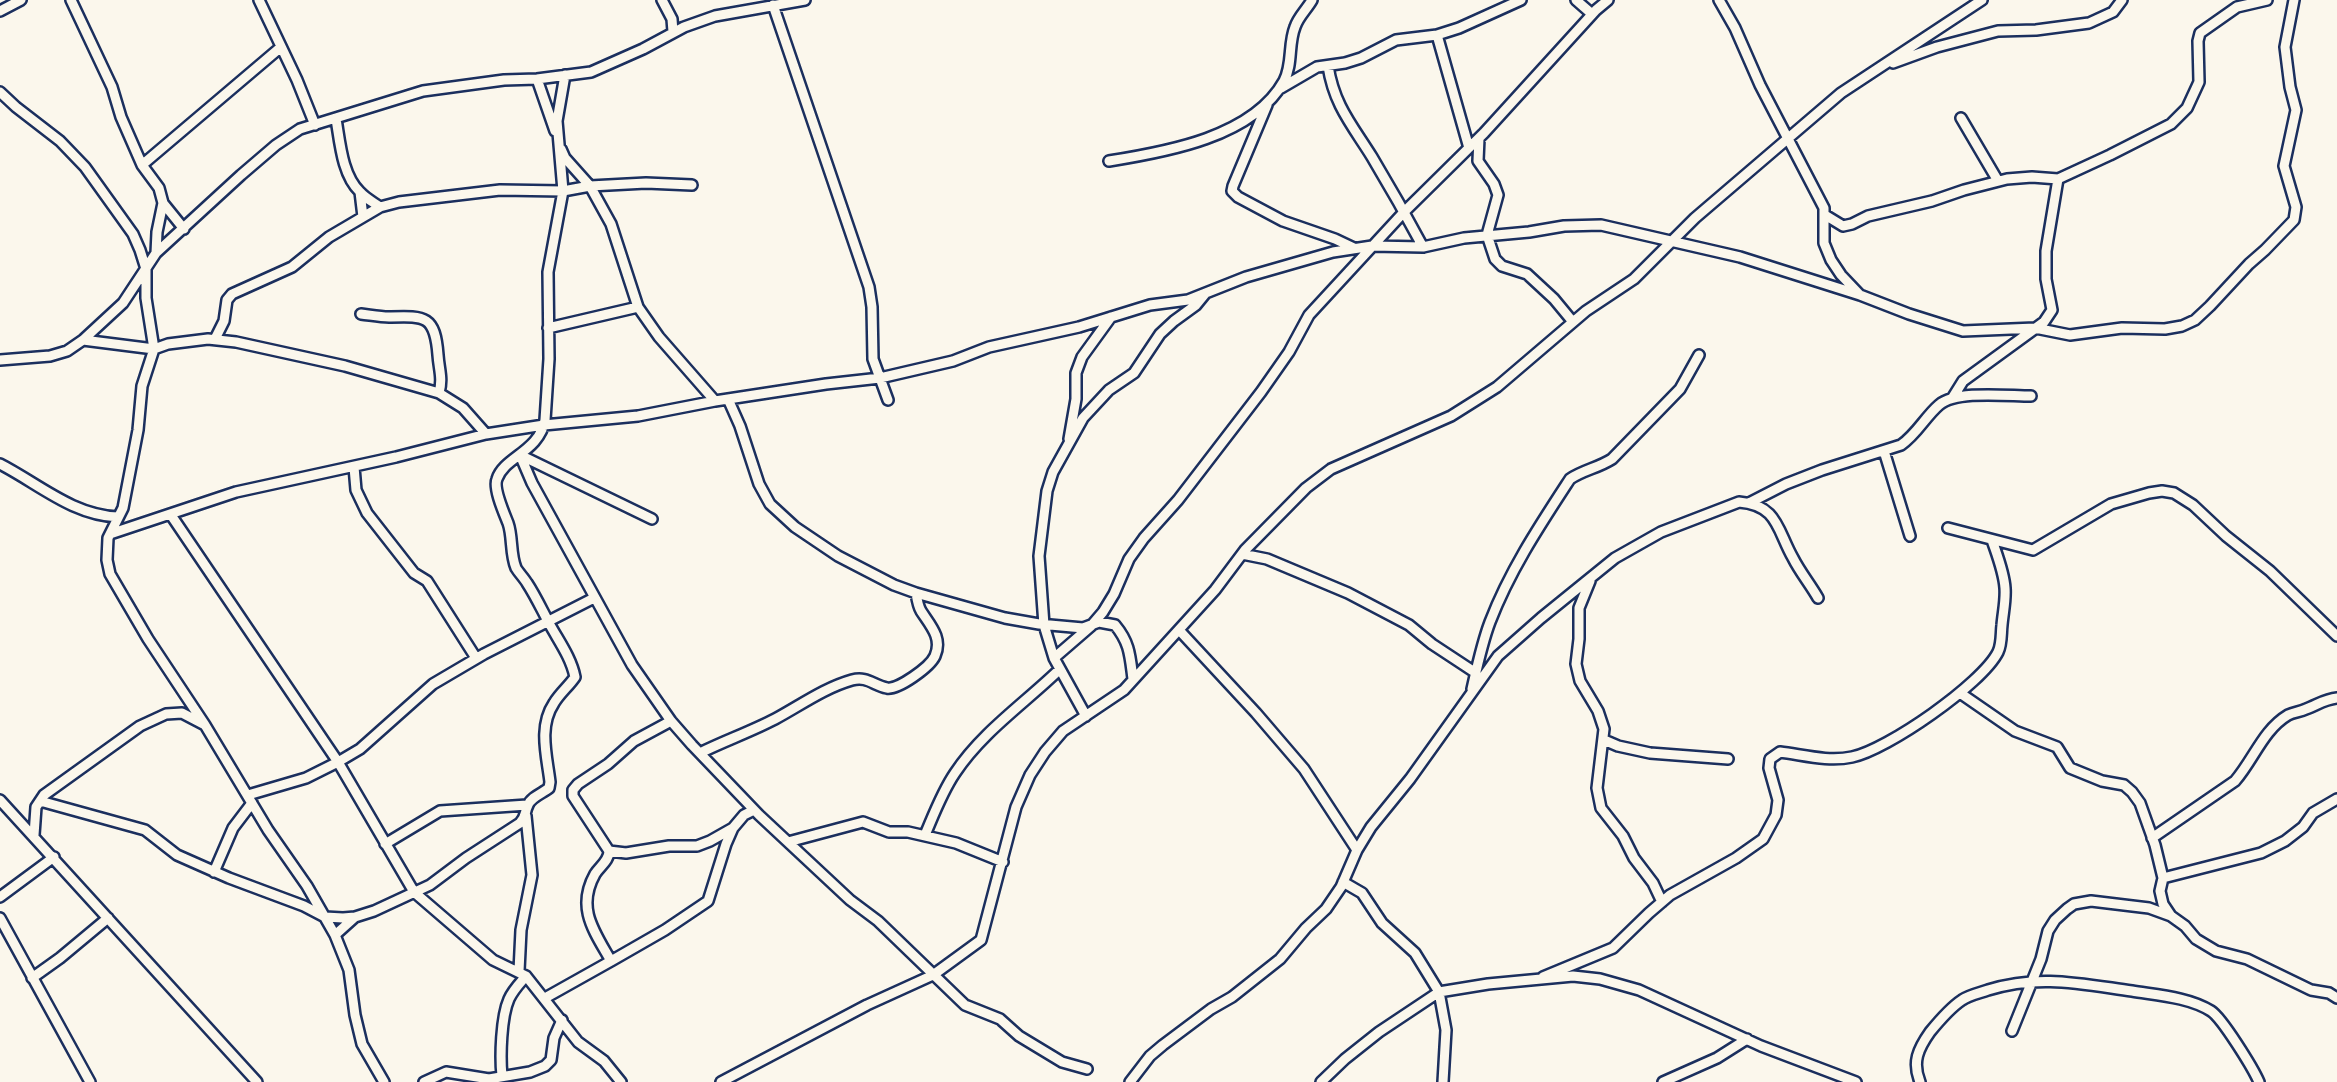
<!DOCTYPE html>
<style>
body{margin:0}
canvas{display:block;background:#fbf7ec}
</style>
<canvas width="2337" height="1082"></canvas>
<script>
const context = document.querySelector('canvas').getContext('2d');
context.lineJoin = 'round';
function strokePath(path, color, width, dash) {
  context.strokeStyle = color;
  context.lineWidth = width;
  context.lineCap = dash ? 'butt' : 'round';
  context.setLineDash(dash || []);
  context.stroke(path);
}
const minor = new Path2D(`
 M71 0 112 87 121 117 142 165 159 188 163 203 184 229
 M259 0 297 80 315 125
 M662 0 672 19 673 32
 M1576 0 1592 14
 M1719 0 1735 28 1760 85 1824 208V243L1831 260 1841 275 1860 295
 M773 5 869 287 872 307 873 359 888 400
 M0 11 21 0
 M1437 35 1469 148
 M1893 63 1937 47 1998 31 2036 30 2089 23 2113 12 2122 0
 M1328 66C1334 105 1352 125 1372 157 1390 187 1407 217 1423 247
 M537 79 555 131
 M1281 88 1317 67 1345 63 1361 58 1396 40 1437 35 1459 28 1521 0
 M0 92 16 107 60 141 85 167 133 234 140 250 146 269V298L154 349 142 386 138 430 123 508 108 538 107 560 110 574 148 639 205 725
 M1267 105 1233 186 1232 191 1238 197 1283 221 1335 239 1354 248
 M1961 118 1998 181
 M336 119C340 142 342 175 360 192 365 198 373 202 380 207L399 202 500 190 563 191 590 186 646 183 692 185
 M1479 138 1478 161 1494 184 1498 195 1487 235 1495 259 1502 266 1527 274 1554 299 1573 322
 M561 149 565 158 590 186 611 224 638 307 659 337 715 401
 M1109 161C1166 152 1253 137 1284 81 1293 64 1288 44 1295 27 1298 17 1307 9 1312 0
 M142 165 281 47
 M360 192 363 217
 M1825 215 1843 226 1852 224 1868 216 1932 201 1964 190 2007 179 2032 177 2058 179 2110 155 2171 124 2187 108 2199 82 2198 41 2200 33 2237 7 2267 0
 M156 253 157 232 163 203
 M361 314C370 315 380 317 389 317 425 316 435 315 438 355 439 370 443 378 439 393
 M548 328 638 307
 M215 339 224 321 227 300 232 294 292 267 329 237 380 207
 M83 340 154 349 168 344 208 339 236 342 345 366 439 393 463 408 486 434
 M0 360 50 356 67 351 83 340 123 303 156 253 241 175 276 145 300 129 423 91 504 80 537 79 591 72 643 49 684 27 715 16 805 0
 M1953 397 1963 381 2044 322 2052 310 2046 279V251L2058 179
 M728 399 740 426 759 484 770 504 795 527 838 556 894 585 916 593 1005 618 1039 624 1083 628 1099 622 1115 625C1130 643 1130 656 1133 679
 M1069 439 1076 399V373L1082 357 1111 317
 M1884 451 1910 536
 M520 455 532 483 632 665 671 721 692 745 759 815 850 900 878 921 965 1005 1000 1019 1019 1036 1062 1062 1087 1069
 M520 455 652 519
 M0 464C39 484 72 515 118 517
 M354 467 356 490 367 513 414 573 427 581 476 658
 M1749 503 1786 484 1822 470 1901 445C1917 434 1925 417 1939 405 1957 390 2007 396 2031 396
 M171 515 338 762 414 892 493 960 526 976 578 1042 604 1061 621 1082
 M1948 528 2033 550 2111 504 2149 493 2162 491 2174 493 2193 505 2226 536 2270 571 2337 636
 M110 534 236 492 396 457 486 434 544 425 638 416 715 401 826 384 880 378 953 361 989 347 1079 327 1150 305 1188 300 1246 277 1333 252 1372 246 1423 247 1464 238 1529 232 1564 226 1601 225 1740 257 1860 295 1909 314 1963 331 2035 328 2070 335 2122 328 2165 329 2182 326 2195 320 2210 306 2249 264 2265 250 2294 220 2296 207 2284 166 2296 110 2290 87 2285 47 2294 0
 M1242 554 1267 559 1348 593 1409 625 1432 644 1476 673
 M1590 581 1579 608V639L1576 664 1580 681 1598 711 1604 729 1597 788 1601 808 1623 836 1634 858 1653 883 1662 902
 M1179 630 1256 713 1304 769 1357 850
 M1054 658 1091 626 1103 612 1114 594 1129 559 1144 538 1178 500 1261 392 1289 352 1309 315 1404 212 1484 133 1596 10 1608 0
 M1472 689C1477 667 1482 643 1490 622 1510 570 1540 525 1570 479 1583 470 1598 468 1612 459L1680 389 1699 355
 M1960 693 2015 731 2057 747 2070 768 2102 781 2124 785 2132 792 2140 803 2155 845 2163 878 2160 891 2163 904 2171 916
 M1086 716 1054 658 1044 625 1039 556 1047 491 1053 472 1083 418 1109 390 1134 373 1160 334 1174 321 1196 305 1205 294
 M1604 740 1618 746 1650 753 1728 759
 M700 753C724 741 750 732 775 719 801 705 824 688 852 680 867 676 873 685 887 688 898 690 930 667 935 656 943 638 930 625 921 611 918 606 917 599 916 593
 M248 795 306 778 338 762 360 749 433 684 484 654 594 598
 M0 800 257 1082
 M40 801 145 830 177 855 229 878 304 906 325 917 343 918 355 917 374 911 430 885 466 858 520 823C527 815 524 813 528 805 531 797 543 793 549 788L550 782C547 756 538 727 554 703 560 693 569 686 575 677 571 657 558 640 549 623 542 610 535 595 527 583 524 578 519 573 516 568 510 554 513 537 508 523 504 513 493 488 497 479 504 457 539 452 545 420L549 359 548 272 563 191 557 121 565 75
 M34 835 36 807 44 795 140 726 166 714 182 713 205 725 268 830 307 886 335 935 349 970 355 1015 362 1044 384 1082
 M925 835C934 814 942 792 955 773 982 732 1025 703 1060 669
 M2152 838 2235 781C2254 759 2263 730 2288 715 2294 712 2300 712 2306 709 2317 705 2325 699 2337 698
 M788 842 863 822 889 832H908L956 843 1003 862
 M385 844 440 811 527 805
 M609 851 626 853 669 846H697L710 841 733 828
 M214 872 233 828 252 803
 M2163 878 2261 853 2285 841 2303 827 2313 813 2337 799
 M1343 882 1362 893 1382 923 1415 953 1439 992 1446 1030 1443 1082
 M0 897 54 857
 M0 918 90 1082
 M335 935 355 917
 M611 961 665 930 708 901 726 844 733 828 744 815 754 810
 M519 971 521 930 532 875 526 816
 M1543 977 1613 948 1649 913 1670 895 1736 858 1763 839 1776 815 1778 800 1769 768 1770 759 1780 752C1804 755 1828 762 1852 757 1887 750 1982 684 1998 652 2002 644 2001 633 2002 625 2003 613 2006 600 2005 588 2004 572 1997 555 1992 540
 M32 978 60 958 108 918
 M545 998 611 961C594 931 576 908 595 874 600 866 609 861 609 851L573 796V790L578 784 608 764 634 741 671 721
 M2012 1031 2041 959 2048 931 2055 920 2067 909 2074 904 2091 901 2149 908 2171 916 2185 926 2196 939 2216 951 2247 959 2311 990 2329 993 2337 998
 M502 1076C500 1057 501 1017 509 999 513 990 520 983 526 976
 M424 1082 446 1072 489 1079 530 1072 545 1066 551 1060 554 1038 562 1020
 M721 1082 867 1005 933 975 981 940 1016 807 1030 775 1045 752 1063 731 1124 690 1215 590 1245 550 1306 488 1331 469 1451 416 1497 387 1586 311 1634 279 1695 218 1841 93 1982 0
 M1130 1082 1150 1056 1163 1045 1211 1009 1232 997 1280 959 1306 928 1326 909 1341 887 1357 850 1371 827 1410 779 1498 656 1541 618 1615 558 1661 532 1739 502C1778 505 1777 530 1793 558 1800 572 1810 584 1818 598
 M1321 1082 1345 1059 1379 1032 1439 992 1488 984 1573 976 1600 979 1639 990 1761 1046 1856 1082
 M1663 1082 1717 1058 1747 1039
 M1920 1082C1912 1062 1918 1049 1930 1032 1939 1021 1950 1008 1962 1000 1969 995 1980 993 1988 990 2039 974 2081 984 2132 991 2156 995 2189 997 2211 1011 2222 1018 2253 1068 2259 1082`);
strokePath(minor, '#1b2f5e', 14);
strokePath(minor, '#fbf7ec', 9);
</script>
